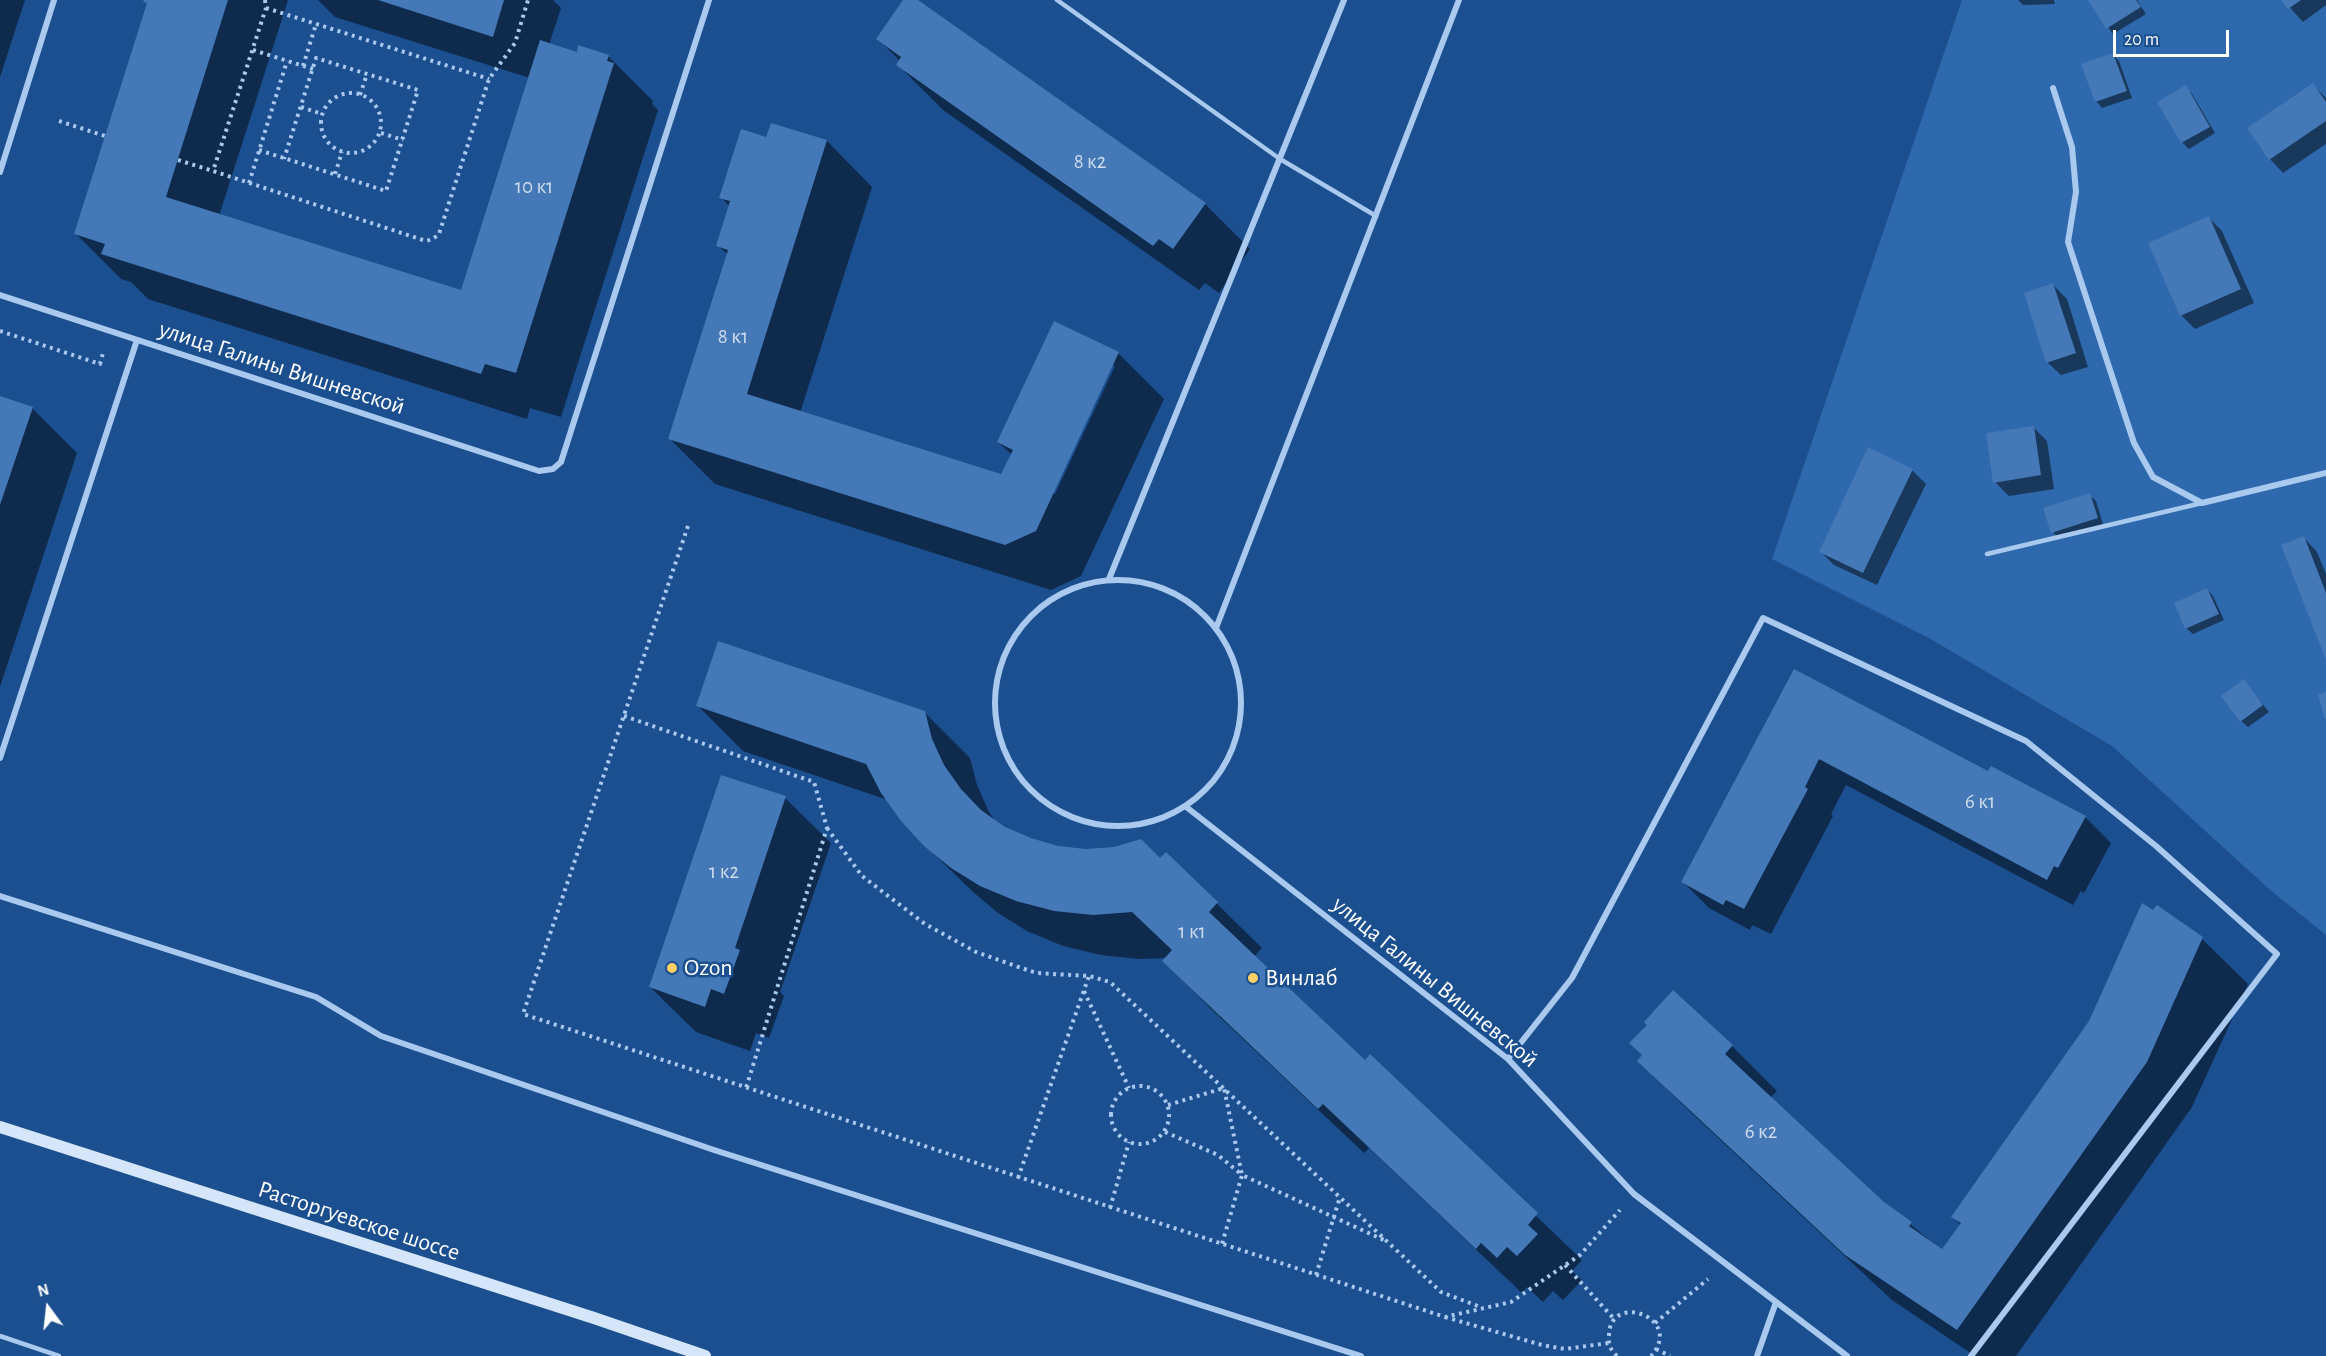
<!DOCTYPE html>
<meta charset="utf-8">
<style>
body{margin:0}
#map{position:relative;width:2326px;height:1356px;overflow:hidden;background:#1b4f8f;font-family:"Alegreya Sans",sans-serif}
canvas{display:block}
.north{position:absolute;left:18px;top:1278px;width:60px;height:60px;-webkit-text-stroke:4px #1b4f8f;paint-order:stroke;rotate:345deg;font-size:16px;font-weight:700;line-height:24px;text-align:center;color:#fff}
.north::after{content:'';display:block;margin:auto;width:21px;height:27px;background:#fff;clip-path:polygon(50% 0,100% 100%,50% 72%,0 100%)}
.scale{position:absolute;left:2113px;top:30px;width:116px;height:27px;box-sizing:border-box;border:3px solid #fff;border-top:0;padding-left:8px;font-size:18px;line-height:21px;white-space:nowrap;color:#fff;-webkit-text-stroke:4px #1b4f8f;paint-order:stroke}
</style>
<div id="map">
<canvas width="2326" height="1356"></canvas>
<div class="north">N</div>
<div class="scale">20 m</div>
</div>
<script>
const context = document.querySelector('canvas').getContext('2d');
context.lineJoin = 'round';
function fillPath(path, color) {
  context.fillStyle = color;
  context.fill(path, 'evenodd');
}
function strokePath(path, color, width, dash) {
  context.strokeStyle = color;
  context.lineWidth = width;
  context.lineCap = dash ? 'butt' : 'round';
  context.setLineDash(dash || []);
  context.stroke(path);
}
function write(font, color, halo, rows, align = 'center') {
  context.font = font + ' "Alegreya Sans",sans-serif';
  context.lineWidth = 5;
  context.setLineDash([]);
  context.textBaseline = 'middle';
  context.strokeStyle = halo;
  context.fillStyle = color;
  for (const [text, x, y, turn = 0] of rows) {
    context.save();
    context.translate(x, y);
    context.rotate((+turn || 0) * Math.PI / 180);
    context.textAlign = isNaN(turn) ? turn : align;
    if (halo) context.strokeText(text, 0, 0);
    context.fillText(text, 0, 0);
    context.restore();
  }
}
const green = new Path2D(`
 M1962 0H2326V935L2269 889 2112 746 1929 638 1772 559Z`);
const shadow = new Path2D(`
 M0 0H25L0 77Z
 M145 0H288L219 216 462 292 530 78 335 17 318 0H553L561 8 549 45 578 54 608 56 653 101 652 104 658 110 561 417 530 408 527 419 148 299 131 282 121 279 75 233 148 5Z
 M905 0H916L1205 204 1250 249 1219 293 1205 283 1199 290 943 110 898 65 900 61 878 39Z
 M2018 0H2054L2055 4 2023 5Z
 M2089 0H2137L2146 14 2113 34Z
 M2283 0H2326V5L2303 22Z
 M2113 54 2119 61 2132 98 2102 108 2096 101Z
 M2313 85 2326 98V144L2283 173 2270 159Z
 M2185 87 2192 94 2215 133 2189 149 2182 142Z
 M772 125 827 141 872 187 800 413 1002 476 1012 455 998 442 1054 323 1119 354 1164 399 1081 576 1051 590 715 484 670 439 728 255 718 245 730 207 721 197 767 139ZM1112 365 1115 366 1055 494 1052 492Z
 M2209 218 2222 231 2254 303 2195 329 2181 315Z
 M2053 285 2067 299 2088 367 2061 375 2047 362Z
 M0 398 32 408 77 453 0 687Z
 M2033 427 2047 441 2054 489 2009 496 1995 482Z
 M1912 470 1926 484 1877 585 1834 565 1820 551Z
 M2089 495 2096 501 2103 524 2059 539 2053 532Z
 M2304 538 2317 552 2326 574V656Z
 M2207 589 2213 596 2224 620 2193 634 2186 628Z
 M1795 671 1989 773 2085 817 2111 843 2084 893 2081 891 2073 905 1846 785 1831 814 1833 816 1771 934 1752 925 1750 930 1709 908 1683 882Z
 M2244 681 2269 712 2248 727 2241 721Z
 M698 706 924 712 970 758 977 785 989 812 995 821 1005 828 1030 840 1058 847 1160 860 1166 854 1262 948 1254 957 1365 1062 1370 1056 1582 1260 1572 1271 1582 1280 1563 1300 1553 1291 1543 1302 1527 1287 1522 1293 1369 1148 1364 1153 1209 1007 1164 961 1167 958 1139 959 1101 955 1063 946 1027 931 998 913 972 891 925 845 888 800 743 751Z
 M785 798 831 843 780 992 784 996 769 1038 756 1033 750 1051 696 1032 650 987Z
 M2157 907 2202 939 2248 984 2192 1107 2016 1356H1975L1892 1300 1684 1106 1639 1061 1732 1046 1777 1091 1770 1098 1884 1203 1943 1251 1961 1225 1953 1217 2091 1022Z`);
const building = new Path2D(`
 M144 0H228L166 197 461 290 540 40 577 52 578 45 609 55 607 61 614 63 516 373 485 364 481 374 101 254 105 244 74 234 147 3 143 2Z
 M378 0H504L493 37Z
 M903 0H918L1206 203 1173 249 1159 239 1153 246 896 65 901 57 876 39Z
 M2088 0H2136L2141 7 2106 29Z
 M2281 0H2301L2288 9Z
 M2113 53 2127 91 2095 102 2081 64Z
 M2313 83 2326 102V121L2269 160 2247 128Z
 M2186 85 2210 127 2181 143 2157 102Z
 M771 123 827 140 747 394 1001 474 1013 450 997 442 1054 321 1119 352 1036 531 1005 545 668 439 728 250 716 246 730 201 719 198 741 129 766 137Z
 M2209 216 2241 289 2180 316 2148 243Z
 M2053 283 2076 353 2046 363 2024 293Z
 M0 396 33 407 0 505Z
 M2034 426 2041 475 1993 483 1986 433Z
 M1868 447 1913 469 1863 573 1819 552Z
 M2090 493 2098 518 2051 533 2043 508Z
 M2304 536 2326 593V660L2281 545Z
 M2207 588 2219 614 2185 629 2174 603Z
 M718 641 925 711 932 739 944 765 961 789 981 810 1005 827 1031 838 1058 846 1086 849 1114 847 1141 839 1160 858 1166 852 1218 902 1209 912 1365 1060 1370 1054 1538 1213 1528 1225 1538 1234 1517 1256 1507 1247 1497 1258 1481 1243 1476 1249 1323 1104 1318 1109 1162 961 1172 950 1132 912 1093 915 1054 911 1016 901 980 886 951 868 924 846 901 821 881 793 866 764 696 706Z
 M1794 669 1988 771 1991 766 2086 816 2058 868 2054 866 2047 880 1819 759 1805 787 1808 789 1744 909 1726 900 1723 905 1681 882Z
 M2244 679 2263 705 2240 722 2221 696Z
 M2326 692V719H2325L2318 695Z
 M721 775 786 796 735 948 740 950 724 994 711 989 705 1007 649 987Z
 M2142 903 2153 910 2157 905 2203 937 2147 1062 1957 1330 1845 1255 1637 1061 1642 1055 1629 1043 1647 1025 1644 1022 1673 990 1733 1045 1725 1054 1884 1202 1912 1222 1909 1226 1942 1249 1961 1223 1951 1217 2089 1021Z`);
const path = new Path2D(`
 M265 0 266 8 213 171 426 241 433 239 439 234 489 79 515 43 528 0
 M266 8 489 79
 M253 50 313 69
 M303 66 316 24
 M321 123a30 30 0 1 1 60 0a30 30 0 1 1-60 0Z
 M360 95 367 74
 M301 107 322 114
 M59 121 105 136
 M381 133 403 140
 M259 150 386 191 418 90 316 58 284 159
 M178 160 213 171
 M335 174 342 152
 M249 183 287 61
 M0 331 100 364 103 353
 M688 526 523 1014 1445 1317 1511 1302 1580 1255 1620 1210
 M624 716 814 782 827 828 746 1088
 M827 828 862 876 925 924 976 952 1036 973 1089 976 1110 982 1441 1292 1483 1308
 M1084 991 1129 1088
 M1111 1115a29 29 0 1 1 58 0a29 29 0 1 1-58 0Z
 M1168 1105 1224 1088 1242 1175 1386 1241
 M1165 1132 1218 1155 1242 1175 1222 1244
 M1018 1178 1089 976
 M1110 1208 1129 1142
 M1565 1265 1615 1320
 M1316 1275 1340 1197
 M1445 1317 1542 1345 1565 1349 1609 1343
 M1655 1323 1708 1279
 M1656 1349 1670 1356
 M1617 1356C1610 1350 1608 1343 1609 1335 1610 1291 1685 1318 1651 1356`);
const lane = new Path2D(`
 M1057 0 1280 159 1376 216
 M1987 554 2202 503
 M0 1336 59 1356`);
const street = new Path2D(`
 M2053 88 2072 147 2076 192 2068 242 2134 443 2153 477 2202 503 2326 473
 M0 172 54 0
 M0 295 539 471 553 469 561 462 709 0
 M1109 579 1344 0
 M995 703a123 123 0 1 1 246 0a123 123 0 1 1-246 0Z
 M1216 628 1459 0
 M0 758 137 340
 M1185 806 1508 1059 1634 1194 1847 1356
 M0 896 316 997 381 1036 714 1150 1361 1356
 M1508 1059 1572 978 1763 618 2026 741 2156 846 2277 954 1971 1356
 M1757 1356 1776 1302`);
const secondary = new Path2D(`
 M0 1127 594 1318 705 1356`);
const markers = [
 [672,968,6,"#ffd166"],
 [1253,978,6,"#ffd166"]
];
const numberNames = [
 ["8 к2",1090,162],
 ["10 к1",534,187],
 ["8 к1",733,337],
 ["6 к1",1980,802],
 ["1 к2",724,872],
 ["1 к1",1192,932],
 ["6 к2",1761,1132]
];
const streetNames = [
 ["улица Галины Вишневской",282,368,18],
 ["улица Галины Вишневской",1435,982,39],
 ["Расторгуевское шоссе",359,1221,18]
];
const poiNames = [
 ["Ozon",684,968],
 ["Винлаб",1265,978]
];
fillPath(green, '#2e69ad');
fillPath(shadow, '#0007');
fillPath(building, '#4478b7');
strokePath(path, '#a9c9ee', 4, [3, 4.5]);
strokePath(lane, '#a9c9ee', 4.5);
strokePath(street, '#a9c9ee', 6);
strokePath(secondary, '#d6e6fa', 12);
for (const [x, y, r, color] of markers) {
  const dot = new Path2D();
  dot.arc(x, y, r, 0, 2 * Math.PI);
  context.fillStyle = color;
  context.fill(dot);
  strokePath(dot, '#1b4f8f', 2);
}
write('21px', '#d0dded', null, numberNames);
write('24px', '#fff', '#1b4f8f', streetNames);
write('24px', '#fff', '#1b4f8f', poiNames, 'left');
</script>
